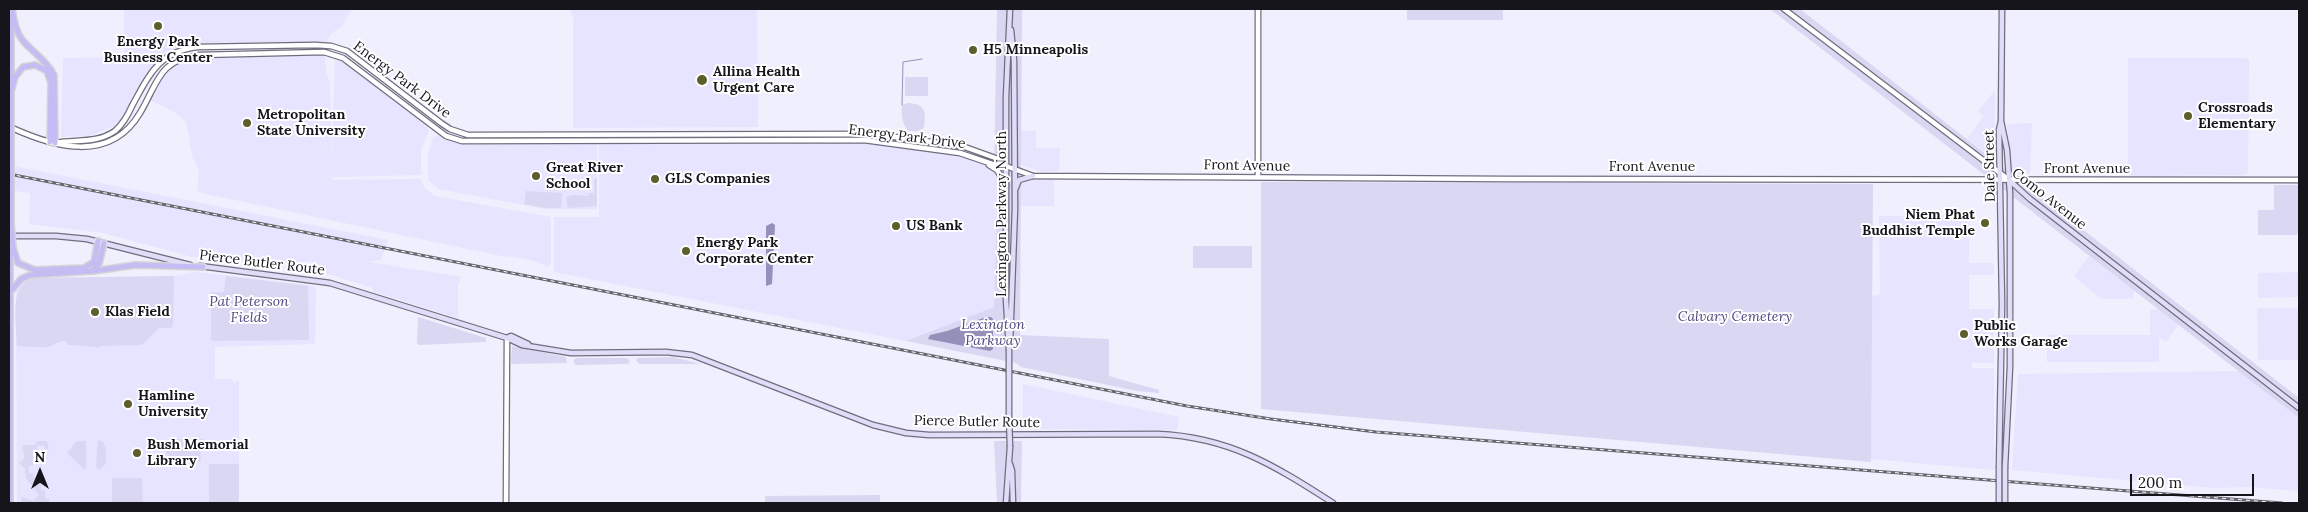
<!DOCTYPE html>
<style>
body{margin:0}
#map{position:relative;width:2308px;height:512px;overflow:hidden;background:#f0effe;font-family:Lora,serif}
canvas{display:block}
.frame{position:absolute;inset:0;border:10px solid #15151b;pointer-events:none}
.north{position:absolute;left:15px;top:447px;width:50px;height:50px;-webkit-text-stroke:4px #fff;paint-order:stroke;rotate:0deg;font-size:14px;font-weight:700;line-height:20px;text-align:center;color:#15151b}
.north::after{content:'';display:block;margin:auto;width:18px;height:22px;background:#15151b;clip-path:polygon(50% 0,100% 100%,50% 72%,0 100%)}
.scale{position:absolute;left:2130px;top:474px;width:124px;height:22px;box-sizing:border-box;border:2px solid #15151b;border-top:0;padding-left:6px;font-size:15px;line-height:18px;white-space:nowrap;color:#15151b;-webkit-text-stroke:4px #fff;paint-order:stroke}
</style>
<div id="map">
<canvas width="2308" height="512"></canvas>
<div class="frame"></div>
<div class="north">N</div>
<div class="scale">200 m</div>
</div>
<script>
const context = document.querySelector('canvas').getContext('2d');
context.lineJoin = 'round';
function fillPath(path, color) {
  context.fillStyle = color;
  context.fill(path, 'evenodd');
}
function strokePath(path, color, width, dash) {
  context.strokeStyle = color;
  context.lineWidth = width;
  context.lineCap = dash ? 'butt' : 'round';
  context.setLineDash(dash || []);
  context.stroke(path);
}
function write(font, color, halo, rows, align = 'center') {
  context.font = font + ' Lora,serif';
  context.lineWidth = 4;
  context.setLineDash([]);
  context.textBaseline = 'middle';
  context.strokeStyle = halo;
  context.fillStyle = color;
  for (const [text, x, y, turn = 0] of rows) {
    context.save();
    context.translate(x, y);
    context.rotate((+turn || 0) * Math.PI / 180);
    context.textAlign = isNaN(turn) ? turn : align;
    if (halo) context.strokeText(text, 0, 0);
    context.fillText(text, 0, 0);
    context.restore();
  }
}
const built = new Path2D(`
 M124 9H352L343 25 331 34 326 43 200 44 173 51 161 59 144 77 125 114 115 126 89 136 61 137 63 58 124 57Z
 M570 9H757L758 127 573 128V18Z
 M321 54 325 55 326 73 330 83 332 159 335 57 347 62 426 124 429 130 421 150V175L332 177 333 180 421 179 425 188 435 196 551 217V264L548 267 534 261 508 256 506 257 197 192 199 170 193 159 186 122 176 113 150 100 165 72 176 63 198 57Z
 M2130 58H2245L2249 60 2248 173 2245 175 2132 176 2128 173V60Z
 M1995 90V95L1994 159 1967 138 1984 116 1978 111Z
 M2032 123 2030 174H2015L2011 172 2007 124Z
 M1016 131H1036V148H1060L1059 171 1043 172 1018 164Z
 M439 135 466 145 597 144V209H545L439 189 428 180V155L433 138Z
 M866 143 963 155 976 159 998 174 994 307 906 341 554 272V217H599V144Z
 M9 165 388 240 381 260 370 262 461 277 458 286V318L372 291 373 288 312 269 314 262 226 261 192 257 103 233 29 224 30 193 9 190Z
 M1023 179H1054V206H1016L1018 185Z
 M1969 215V263H1994V275H1969V309H1994V363H1972V368H1994V470L1871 459 1872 296 1880 295 1879 216Z
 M2089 256 2134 290 2133 299H2101L2074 276Z
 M196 272 301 284 314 286 316 288 315 344 215 347V379H232L234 383 239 381V503H17L16 291 19 284 32 278 174 276Z
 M2299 272V297L2258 298V273Z
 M2257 308H2299V360H2258Z
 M2160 309 2179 324 2166 342 2159 337V362H2047V335H2150V310Z
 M2240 371 2299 418V491L2248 487 2214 488 2012 470 2018 374Z
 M1023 384 1179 417 1177 430 1023 429Z`);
const green = new Path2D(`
 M997 9H1022L1020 335 1109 339V376L1159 390V393L1137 391 1021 367 1016 363 906 341 994 307 998 174 994 169Z
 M1407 9H1503V20H1407Z
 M1770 9H1800L2299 398V418Z
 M905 77H928V96H905Z
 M908 103C926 104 926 112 924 128L917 131H908C902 122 901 116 902 105Z
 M594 179H597V206L570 208 567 206V197L572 195 589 196V193H594Z
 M1261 182 1873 184 1871 462 1261 409Z
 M2274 185H2299V232L2296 235H2258V210H2274Z
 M526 191 562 193 561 208H545L524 204Z
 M1193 246H1252V268H1193Z
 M174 276 173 325 171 328H159L142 345 100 346 99 348C87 346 78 345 67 345V341C59 341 57 343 51 346 42 349 27 346 17 346 17 324 7 280 37 278Z
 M226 276 308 286 309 340 213 341 211 339V292H224Z
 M418 317 486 338V342L419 345 417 343Z
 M512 346 566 357 567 363 512 364 511 362Z
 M673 357 701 364H639L636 360 638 358Z
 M576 358H627L630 361 628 364 576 365 573 361Z
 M173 439H203L200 450 201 461 184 463 177 460 176 463 166 454V450H173Z
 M98 440 103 442 106 448V463L100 470 96 467Z
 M37 441H47L49 449H45L44 445 37 446V450H33V466H29V473H33L34 478 45 477V480H41V490H45V498L49 499V503H24L21 500 22 497 33 501 39 495 26 478 25 468 19 463 25 457 22 448 23 445H35Z
 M77 441H86V468L84 469 67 453Z
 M994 441H1022L1021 503H997Z
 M209 464H239V503H209Z
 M112 478H142L143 503H112Z
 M880 495V503H765V496Z`);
const water = new Path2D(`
 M772 223 775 225 772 284 766 286V226Z
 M986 317H991L993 319V349L990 351 928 339 930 335 947 331Z`);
const stream = new Path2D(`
 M902 105 903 62 922 59`);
const tertiary = new Path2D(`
 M1784 9 2008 179
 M10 127C53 147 110 164 140 113 158 83 158 60 199 55L324 52 343 58 446 136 462 141 864 140 960 153 1001 167 1006 166
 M55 143C76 139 96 144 115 131 123 124 128 115 132 106 149 75 159 51 198 47L315 45 331 46 347 51 441 123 450 129 468 135 873 134 962 146 1001 160 1006 166 1033 176 1506 179 2299 180
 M989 165 997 170 1006 185
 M1258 177V9
 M506 503 507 338`);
const secondary = new Path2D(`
 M2001 121 2007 150 2010 193V367L2005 467
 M2009 180 2030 199 2299 408
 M1015 190 1019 180 1033 176
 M9 236H56L87 239 190 265
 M200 266 330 283 507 338 522 345 571 353 666 352 692 355 873 425 906 433 929 435 1158 434C1230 437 1275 466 1333 503
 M507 338 511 336 528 344
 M1010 344 1015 208 1014 60 1011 30
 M1009 349 1006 300V97L1010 9
 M1009 373V417
 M1010 464 1012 471 1013 503
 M1999 466 2002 304 1999 130 2001 121 2002 9
 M1006 503 1010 447`);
const primary = new Path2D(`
 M12 9C14 21 16 33 24 42 34 53 47 61 54 75L55 143
 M11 92 15 77 23 67 35 65 47 71 51 83 50 142
 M11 113V17
 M11 142V158
 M11 224V202
 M10 247V503
 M13 248 18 263 35 270 84 268 94 262 98 241
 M94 271 135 265 203 267
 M11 291 21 279 30 275 92 271 99 264 104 243`);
const rail = new Path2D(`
 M9 174 1187 406 1271 419 1376 432 2282 503`);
const secondaryBridge = new Path2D(`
 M1009 373V349
 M1009 417 1010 447
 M1999 503V466
 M2005 503V467`);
const primaryBridge = new Path2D(`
 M11 113V142
 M11 158V202
 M11 224 13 247`);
const markers = [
 [158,26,5,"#5d5e2b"],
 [973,50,5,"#5d5e2b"],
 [702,80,6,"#5d5e2b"],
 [2188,116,5,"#5d5e2b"],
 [247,123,5,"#5d5e2b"],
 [536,176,5,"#5d5e2b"],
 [655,179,5,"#5d5e2b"],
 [1985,223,5,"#5d5e2b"],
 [896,226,5,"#5d5e2b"],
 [686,251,5,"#5d5e2b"],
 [95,312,5,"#5d5e2b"],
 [1964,334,5,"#5d5e2b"],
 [128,404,5,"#5d5e2b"],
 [137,453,5,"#5d5e2b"]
];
const poiNames = [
 ["Energy Park",158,42,"center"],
 ["Business Center",158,58,"center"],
 ["H5 Minneapolis",983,50],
 ["Allina Health",713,72],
 ["Urgent Care",713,88],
 ["Crossroads",2198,108],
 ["Elementary",2198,124],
 ["Metropolitan",257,115],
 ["State University",257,131],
 ["Great River",546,168],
 ["School",546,184],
 ["GLS Companies",665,179],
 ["Niem Phat",1975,215,"right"],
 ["Buddhist Temple",1975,231,"right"],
 ["US Bank",906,226],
 ["Energy Park",696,243],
 ["Corporate Center",696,259],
 ["Klas Field",105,312],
 ["Public",1974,326],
 ["Works Garage",1974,342],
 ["Hamline",138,396],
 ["University",138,412],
 ["Bush Memorial",147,445],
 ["Library",147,461]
];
const streetNames = [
 ["Energy Park Drive",402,80,37],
 ["Energy Park Drive",907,137,7],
 ["Front Avenue",1247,166,1],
 ["Dale Street",1990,166,-91],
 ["Front Avenue",1652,167],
 ["Front Avenue",2087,169],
 ["Como Avenue",2049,199,38],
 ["Lexington Parkway North",1002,214,-90],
 ["Pierce Butler Route",262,263,7],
 ["Pierce Butler Route",977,422,1]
];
const parkNames = [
 ["Pat Peterson",249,302],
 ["Fields",249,318],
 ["Calvary Cemetery",1735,317],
 ["Lexington",993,325],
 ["Parkway",993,341]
];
fillPath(built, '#e6e4fe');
fillPath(green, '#dad7f2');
fillPath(water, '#9590ba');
strokePath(stream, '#9590ba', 1);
strokePath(tertiary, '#6f6e7e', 7);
strokePath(secondary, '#6f6e7e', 7);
strokePath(primary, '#d5d5d6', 8);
strokePath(tertiary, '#fff', 4.5);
strokePath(secondary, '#e1ddf9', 4.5);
strokePath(primary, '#c4bcf2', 5);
strokePath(rail, '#66666f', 3);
strokePath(rail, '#fff', 1, [4]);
strokePath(secondaryBridge, '#6f6e7e', 7, []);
strokePath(primaryBridge, '#d5d5d6', 8, []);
strokePath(secondaryBridge, '#e1ddf9', 4.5);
strokePath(primaryBridge, '#c4bcf2', 5);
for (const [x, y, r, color] of markers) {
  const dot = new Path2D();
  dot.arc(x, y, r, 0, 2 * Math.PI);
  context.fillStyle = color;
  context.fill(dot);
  strokePath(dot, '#fff', 2);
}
write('bold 14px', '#15151b', '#fff', poiNames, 'left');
write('14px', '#15151b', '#fff', streetNames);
write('italic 14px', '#514880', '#fff', parkNames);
</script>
